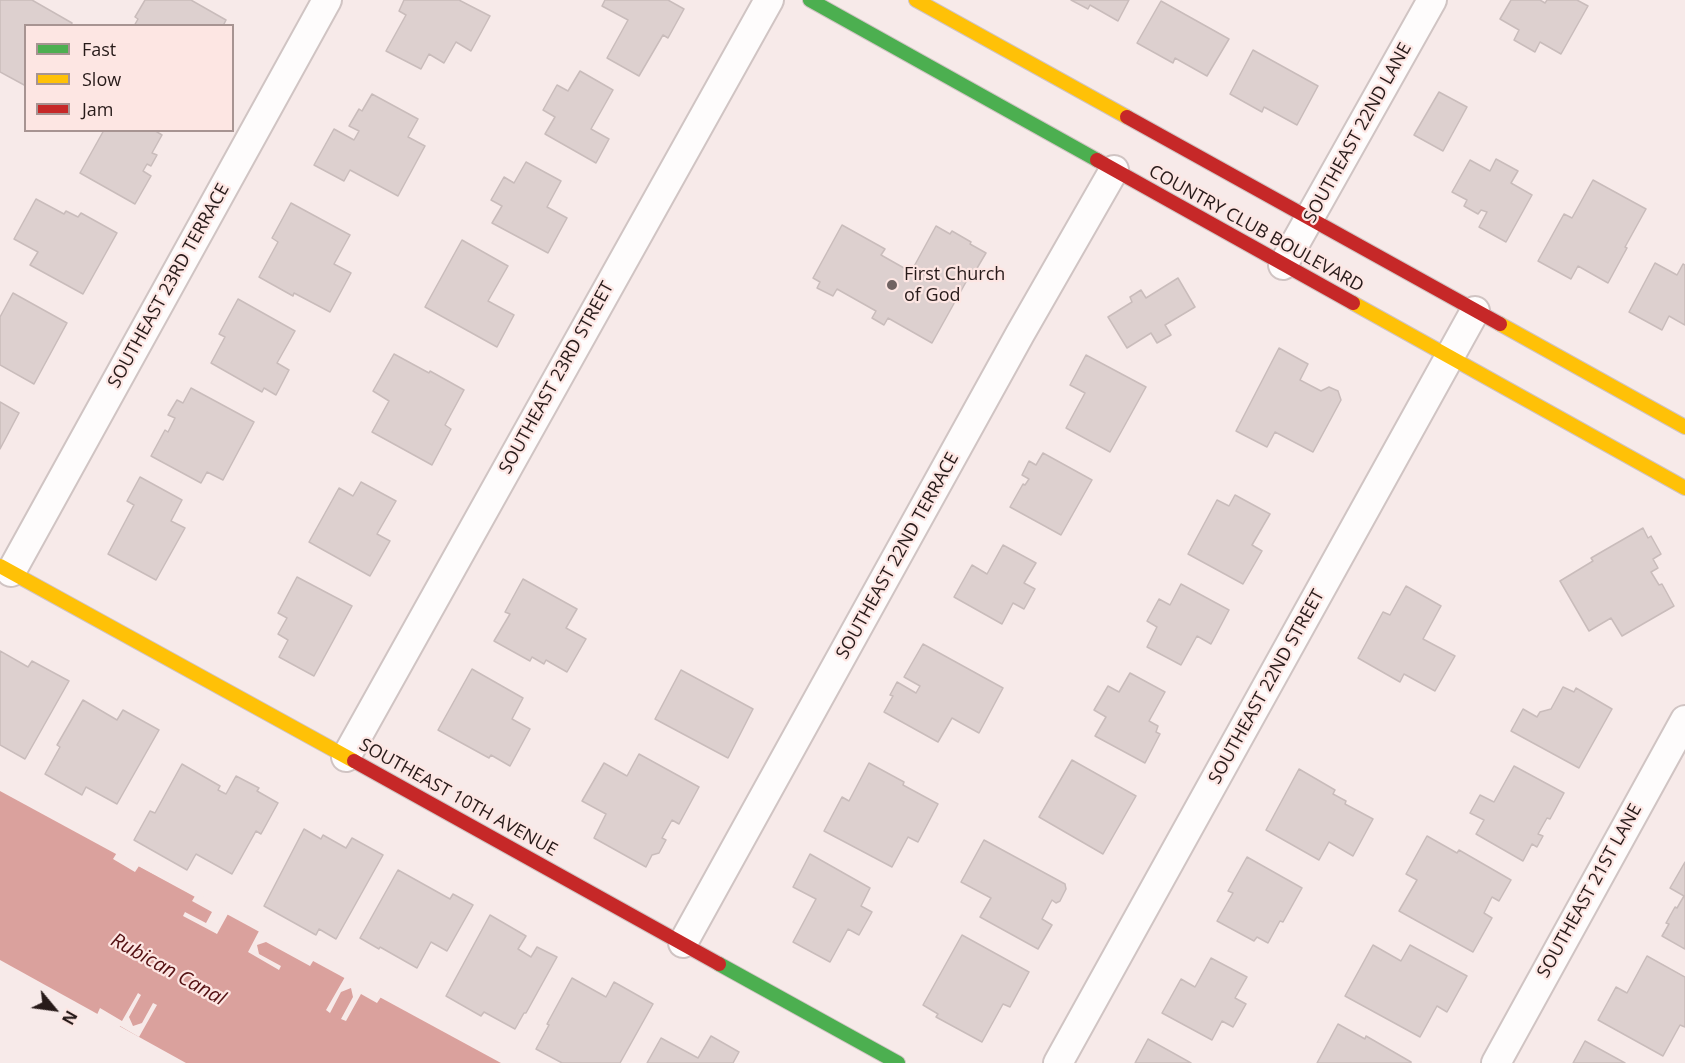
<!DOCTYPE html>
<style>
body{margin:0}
#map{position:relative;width:1685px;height:1063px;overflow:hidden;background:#f7eae9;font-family:"Open Sans",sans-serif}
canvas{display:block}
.legend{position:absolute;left:24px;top:24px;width:210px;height:108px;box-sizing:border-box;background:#fde6e3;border:2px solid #a79492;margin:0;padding:8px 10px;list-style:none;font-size:18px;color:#271a19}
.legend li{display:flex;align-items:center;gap:12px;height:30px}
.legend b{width:30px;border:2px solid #a79492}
.north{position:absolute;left:24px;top:979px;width:60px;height:60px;-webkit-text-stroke:4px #fde6e3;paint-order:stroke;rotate:119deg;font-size:16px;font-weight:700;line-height:24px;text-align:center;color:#271a19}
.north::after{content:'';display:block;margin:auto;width:21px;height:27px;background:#271a19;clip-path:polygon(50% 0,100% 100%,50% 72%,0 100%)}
</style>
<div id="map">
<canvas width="1685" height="1063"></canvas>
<ul class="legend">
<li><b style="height:8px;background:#4caf50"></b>Fast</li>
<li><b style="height:8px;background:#ffc107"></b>Slow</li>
<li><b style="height:8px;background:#c62828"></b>Jam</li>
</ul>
<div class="north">N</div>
</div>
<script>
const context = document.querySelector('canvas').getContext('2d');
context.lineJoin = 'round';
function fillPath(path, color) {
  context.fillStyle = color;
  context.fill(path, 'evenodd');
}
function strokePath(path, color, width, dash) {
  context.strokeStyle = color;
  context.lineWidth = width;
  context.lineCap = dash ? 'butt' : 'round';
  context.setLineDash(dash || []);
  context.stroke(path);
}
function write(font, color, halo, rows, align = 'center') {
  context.font = font + ' "Open Sans",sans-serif';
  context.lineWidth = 4.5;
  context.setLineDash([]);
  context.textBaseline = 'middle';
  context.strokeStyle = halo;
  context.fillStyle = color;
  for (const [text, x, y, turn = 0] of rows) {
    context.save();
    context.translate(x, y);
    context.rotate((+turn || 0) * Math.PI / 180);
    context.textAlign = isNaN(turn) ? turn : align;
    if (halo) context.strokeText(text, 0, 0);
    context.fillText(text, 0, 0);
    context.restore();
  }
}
const water = new Path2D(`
 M0 791 501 1063H186L0 960Z`);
const pier = new Path2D(`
 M118 851 235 914 234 917 228 914 217 934 183 916 185 912 206 923 212 912 192 901 195 896 139 866 135 872 113 859Z
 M242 918 315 958 310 966 266 942 257 945 259 954 281 966 279 970 248 952 259 931 240 920Z
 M345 977 363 987 365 985 383 994 377 1003 361 994 346 1021 341 1019 353 997 351 988 341 992 330 1013 326 1010Z
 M138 993 141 995 129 1017 133 1026 142 1023 153 1003 157 1005 139 1037 120 1026 118 1029 96 1017 100 1008 122 1021Z`);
const building = new Path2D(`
 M0 0H32L72 23 71 26H26V86L0 72Z
 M145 0H191L226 20 223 26H134L138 19 135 17Z
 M404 0H459L490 16 471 51 456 42 444 63 429 54 421 69 386 51 406 15 399 11Z
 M605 0H668L684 9 668 38 663 35 639 76 607 58 628 20 602 6Z
 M1071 0H1129L1118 21 1090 5 1088 9Z
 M1511 0H1540L1545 3 1547 0H1577L1588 6 1561 54 1540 42 1535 52 1514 40 1519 30 1500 19Z
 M1161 1 1229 39 1207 76 1175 58 1173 63 1137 43Z
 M1253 50 1318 86 1297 125 1264 107 1262 112 1230 94Z
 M580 71 613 90 591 129 609 139 596 163 545 134 555 117 543 110 557 85 568 91Z
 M1439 92 1467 107 1443 151 1414 135Z
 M372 94 418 119 408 137 425 146 398 196 350 170 344 181 314 165 334 129 354 140 359 131 349 126 359 109 362 111Z
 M104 130H154L162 135 152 153 157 155 151 166 147 164 143 171 151 176 135 204 80 173Z
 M1496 159 1518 171 1511 183 1532 195 1506 242 1479 227 1487 212 1481 210 1478 214 1464 206 1467 200 1452 192 1470 160 1490 171Z
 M526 162 561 181 547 207 567 218 548 253 492 223 502 206 491 200 504 177 514 183Z
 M1593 180 1646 209 1625 247 1627 248 1608 283 1578 266 1571 279 1538 261 1564 214 1572 218Z
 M36 199 64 214 66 211 78 217 81 213 117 233 83 294 30 265 38 252 14 239Z
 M291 203 350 235 334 264 351 273 330 312 294 293 293 296 259 277 278 242 272 238Z
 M842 225 885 249 881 255 911 272 936 226 950 234 952 231 971 242 970 244 986 253 973 275 971 273 932 343 888 318 884 325 872 318 876 311 837 289 833 296 817 288 820 282 813 278Z
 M462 240 508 266 488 301 514 315 497 347 425 307Z
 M1655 263 1677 275 1683 264 1685 265V325L1669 316 1662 330 1629 312Z
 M1178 278 1195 307 1165 325 1171 335 1157 343 1151 333 1127 348 1108 317 1132 302 1130 297 1141 290 1146 298Z
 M13 293 67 323 34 384 0 365V317Z
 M238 299 295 331 277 363 289 370 276 395 264 388 262 392 211 363 225 337 219 334Z
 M1279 348 1308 364 1300 380 1321 391 1329 387 1338 391 1341 400 1313 452 1275 432 1267 447 1236 431Z
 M394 354 429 373 430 371 464 390 445 425 451 429 432 465 372 432 389 401 373 391Z
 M1086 355 1146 387 1110 452 1066 428 1085 393 1070 385Z
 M191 388 254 422 223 480 207 472 201 483 151 456 165 430 168 432 175 418 168 415 177 400 183 403Z
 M0 402 19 413 0 449Z
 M1043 453 1092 480 1061 535 1010 507 1023 484 1025 485 1029 479 1022 475 1029 461 1036 465Z
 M140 477 182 500 171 521 185 528 156 580 108 554 134 505 127 501Z
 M361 482 396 501 377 534 390 541 370 576 309 542 339 488 353 496Z
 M1235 495 1270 514 1252 545 1262 551 1243 584 1188 554 1217 500 1229 506Z
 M1643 528 1648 538 1651 536 1661 554 1653 559 1658 568 1651 572 1659 585 1662 584 1674 606 1622 636 1611 618 1589 631 1560 581 1593 561 1591 558Z
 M1003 545 1036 563 1024 583 1035 589 1024 609 1013 603 1002 624 954 597 972 565 987 574Z
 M297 577 352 606 314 676 279 657 288 640 278 634 287 618 278 613Z
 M523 579 577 609 566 628 586 639 567 672 546 660 544 664 532 657 530 661 494 641 510 614 505 612Z
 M1181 584 1229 610 1211 644 1197 636 1181 665 1147 647 1157 627 1147 621 1159 599 1170 605Z
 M1406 586 1441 606 1423 639 1455 656 1435 691 1404 674 1400 682 1358 658 1383 612 1390 615Z
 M923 644 1003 688 979 733 952 718 938 742 884 712 893 696 890 695 897 682 916 693 920 686 904 677Z
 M0 651 28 667 32 661 69 681 25 759 0 745Z
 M472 669 523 698 512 719 530 729 510 766 491 755 489 758 438 730Z
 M681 670 753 709 728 758 655 719Z
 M1130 673 1165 692 1149 721 1158 726 1156 732 1160 734 1145 763 1095 736 1106 717 1094 710 1108 686 1119 692Z
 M1563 687 1574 692 1576 688 1612 709 1579 768 1511 731 1523 709 1537 717 1540 712 1551 709Z
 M83 700 117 720 123 710 159 730 117 804 86 787 82 795 45 774 60 747 57 745Z
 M639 754 699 787 679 824 672 820 662 838 666 840 659 853 652 855 646 867 594 838 606 814 582 801 604 763 627 776Z
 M1072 760 1136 796 1103 854 1039 817Z
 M869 763 904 782 903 785 938 804 918 842 908 837 892 867 824 831 842 797 849 801Z
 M182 764 220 786 218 790 226 794 236 776 259 788 257 791 278 803 261 834 256 831 232 874 196 854 187 870 134 840 150 811 155 813Z
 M1514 766 1564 793 1550 819 1547 818 1538 834 1543 836 1537 847 1532 844 1523 861 1476 834 1484 820 1470 813 1480 795 1494 802Z
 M1299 769 1335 790 1333 794 1346 801 1345 804 1373 819 1353 856 1329 842 1319 860 1266 830Z
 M304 829 321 839 323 835 346 848 352 838 383 855 336 939 319 929 316 935 264 906Z
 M1427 836 1457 853 1459 850 1511 880 1499 901 1492 897 1484 913 1492 918 1473 952 1399 911 1417 880 1406 874Z
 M984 840 1065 884 1066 889 1060 901 1056 903 1052 900 1042 919 1052 925 1038 949 980 917 991 898 961 882Z
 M810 854 870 888 861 906 872 912 859 935 848 929 830 962 793 942 816 899 793 887Z
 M1247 857 1302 888 1283 922 1280 921 1268 943 1257 937 1254 941 1217 921 1233 893 1228 891Z
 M1685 862V949L1662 936 1669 924 1666 923 1675 907 1677 908 1684 896 1670 888Z
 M398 870 450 899 453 894 473 905 447 951 431 942 417 968 380 947 379 949 360 938Z
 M490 915 526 936 518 949 531 957 537 947 557 957 526 1013H524L515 1029 484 1012 481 1016 446 996Z
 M962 935 1029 972 1010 1007 1003 1004 982 1042 936 1017 938 1014 923 1005Z
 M1373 945 1401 961 1410 945 1467 976 1447 1012 1437 1006 1420 1037 1345 996Z
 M1647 956 1685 977V1027L1680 1025 1663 1056 1598 1020 1616 987 1627 993Z
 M1211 958 1247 977 1235 998 1246 1004 1233 1027 1222 1021 1212 1040 1162 1013 1181 979 1195 987Z
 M572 978 606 997 614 982 653 1004 620 1063H562L536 1049 549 1025 547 1024Z
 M1338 1024 1365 1039 1366 1036 1411 1062V1063H1317Z
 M711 1036 739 1052 733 1063H647L661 1038 698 1058Z
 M1148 1039 1191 1063H1135Z
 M1585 1041 1625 1063H1573Z`);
const street = new Path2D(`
 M1283 265 1432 0
 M11 572 327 0
 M346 757 769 0
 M683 943 1020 334 1114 170
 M1058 1063 1475 311
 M1496 1063 1685 720`);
const fast = new Path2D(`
 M810 0 1097 160
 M719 964 898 1063`);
const slow = new Path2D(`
 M916 0 1127 117
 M1353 303 1685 488
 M1500 324 1685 427
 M0 566 354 761`);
const jam = new Path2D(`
 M1127 117 1500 324
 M1097 160 1353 303
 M354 761 719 964`);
const markers = [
 [892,285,6,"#706362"]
];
const streetNames = [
 ["SOUTHEAST 22ND LANE",1358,133,-61],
 ["COUNTRY CLUB BOULEVARD",1256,229,29],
 ["SOUTHEAST 23RD TERRACE",169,286,-61],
 ["SOUTHEAST 23RD STREET",557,378,-61],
 ["SOUTHEAST 22ND TERRACE",898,556,-61],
 ["SOUTHEAST 22ND STREET",1267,687,-61],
 ["SOUTHEAST 10TH AVENUE",458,798,29],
 ["SOUTHEAST 21ST LANE",1590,891,-61]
];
const poiNames = [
 ["First Church",904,275],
 ["of God",904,296]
];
const waterNames = [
 ["Rubican Canal",168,970,29]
];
fillPath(water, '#daa19d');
fillPath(pier, '#f7eae9');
fillPath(building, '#ddd0cf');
strokePath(building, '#c9bcbb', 1.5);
strokePath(street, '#d0c4c3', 32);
strokePath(fast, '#d0c4c3', 16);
strokePath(slow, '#d0c4c3', 16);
strokePath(jam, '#d0c4c3', 16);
strokePath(street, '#fefcfc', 28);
strokePath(fast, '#4caf50', 14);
strokePath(slow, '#ffc107', 14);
strokePath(jam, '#c62828', 14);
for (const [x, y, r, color] of markers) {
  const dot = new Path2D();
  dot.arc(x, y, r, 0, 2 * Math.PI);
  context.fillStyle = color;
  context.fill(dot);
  strokePath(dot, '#fde6e3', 2);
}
write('18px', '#271a19', '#fde6e3', streetNames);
write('18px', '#271a19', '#fde6e3', poiNames, 'left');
write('italic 20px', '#530f11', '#fde6e3', waterNames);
</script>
